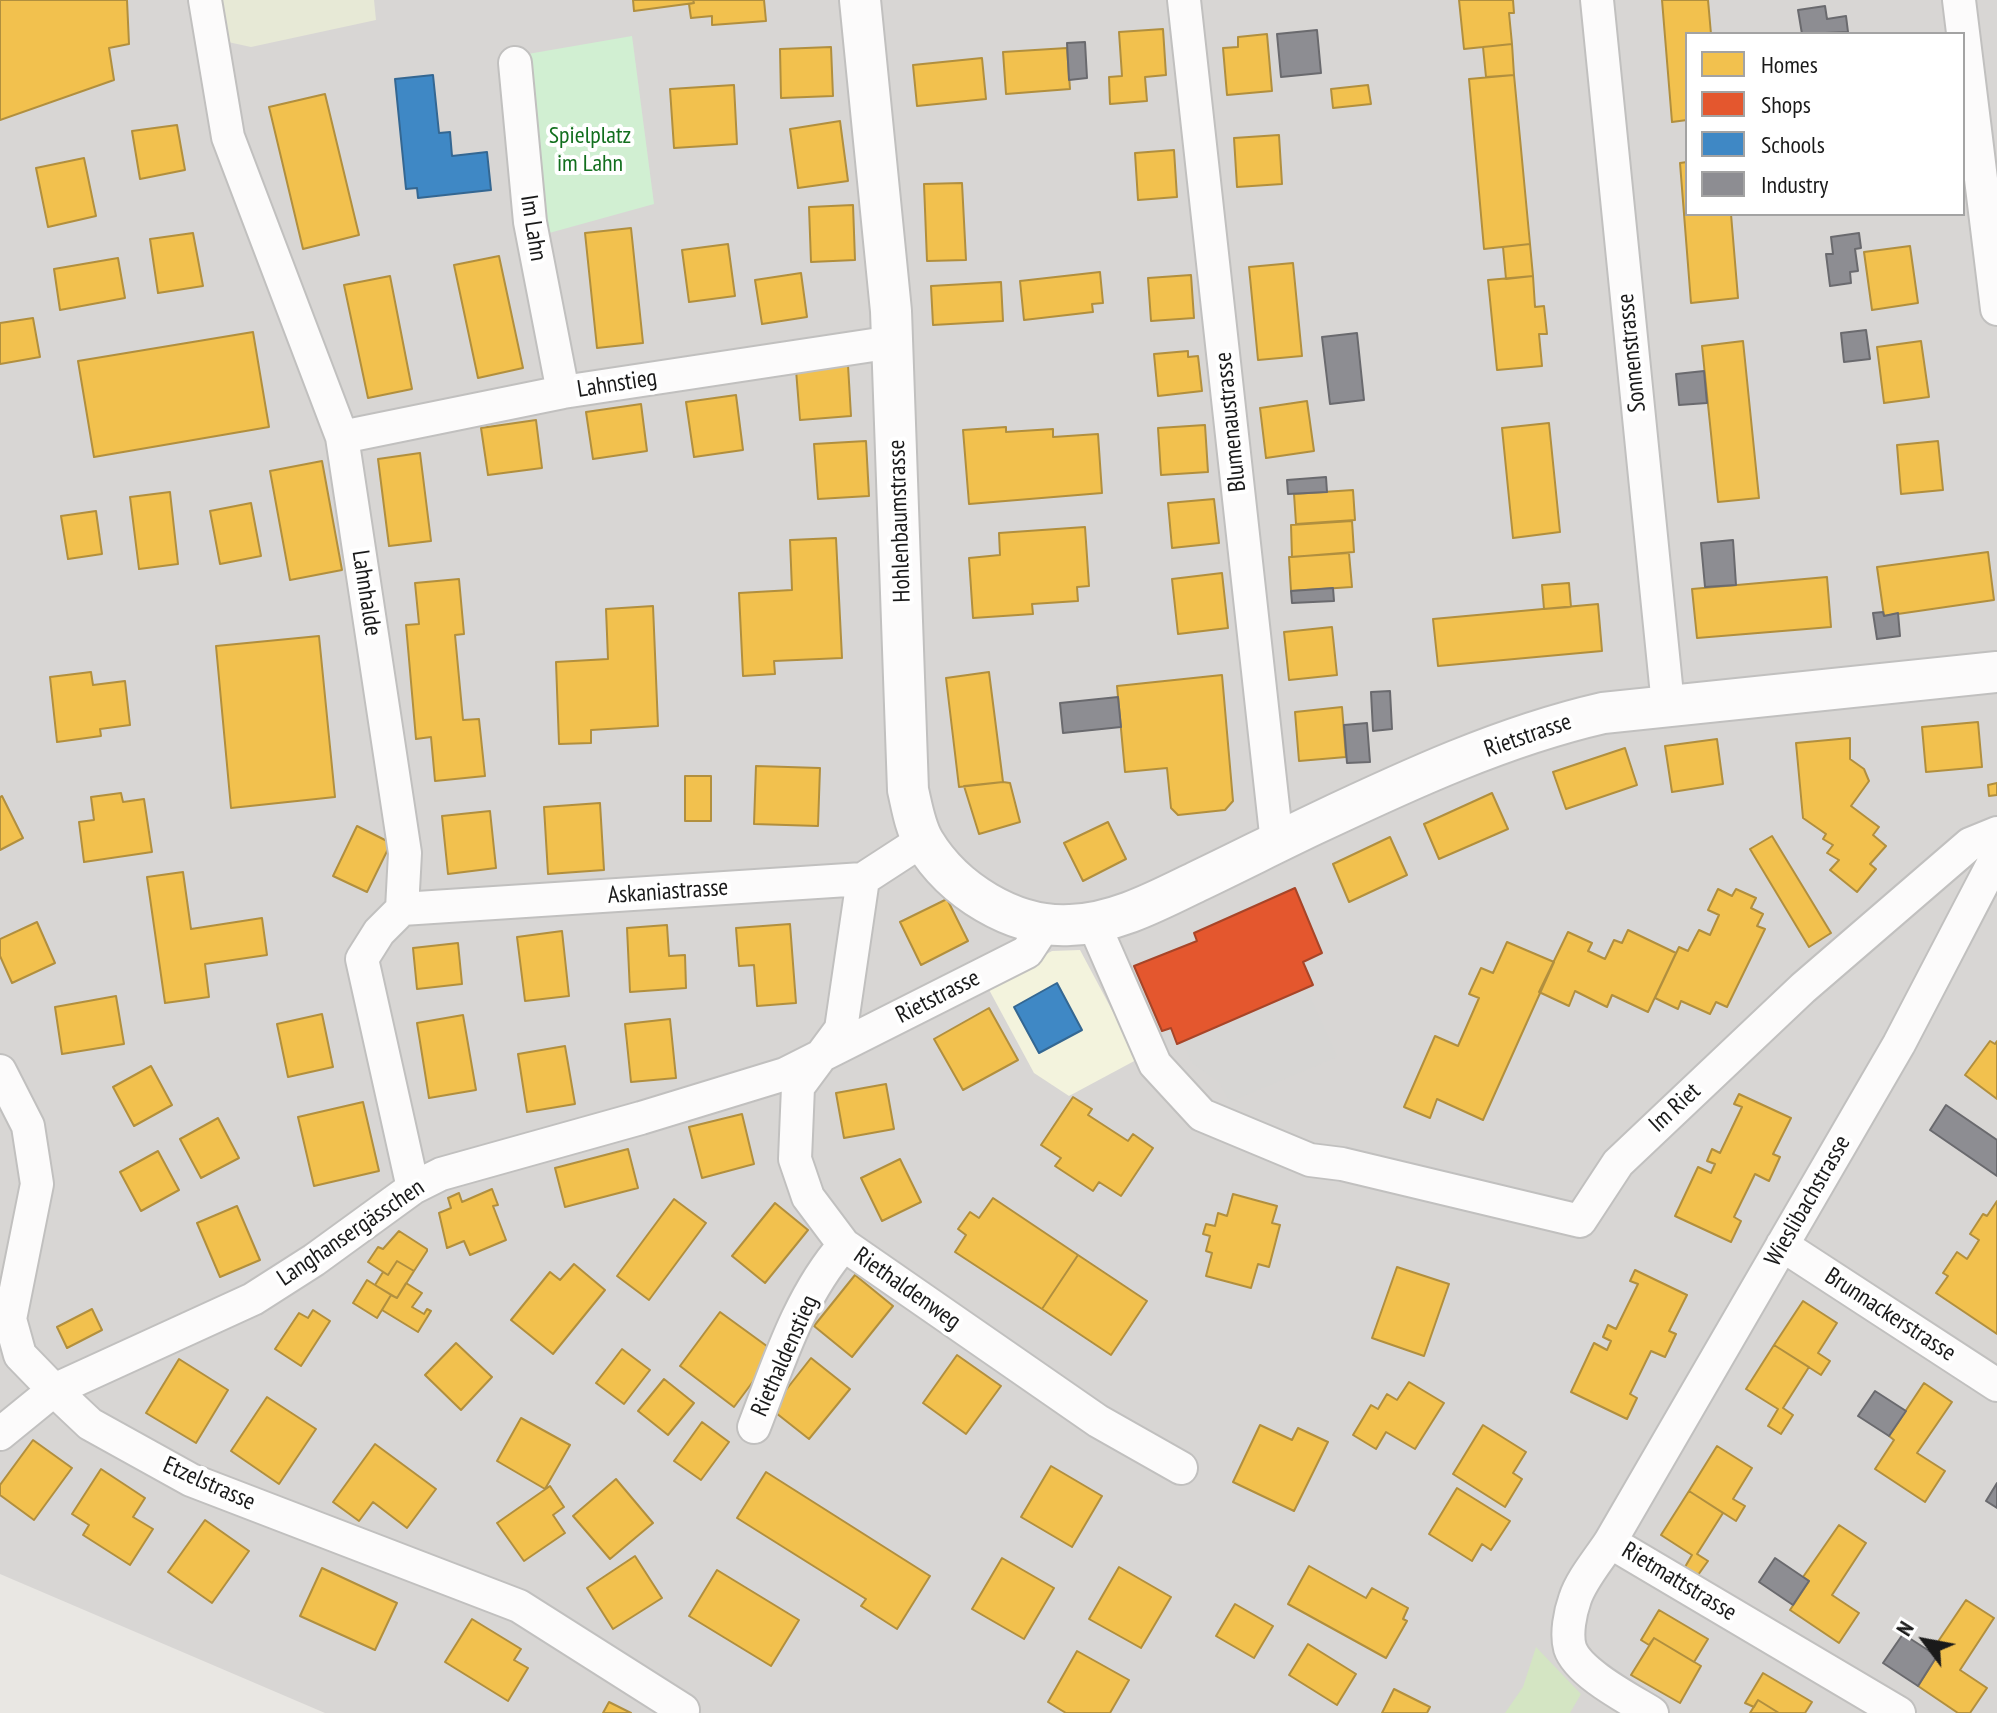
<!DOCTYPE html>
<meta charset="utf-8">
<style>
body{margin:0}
#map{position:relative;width:1997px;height:1713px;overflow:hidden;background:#e9e7e3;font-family:"PT Sans Narrow",sans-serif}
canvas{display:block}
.legend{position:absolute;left:1685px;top:32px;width:280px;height:184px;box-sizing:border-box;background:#fff;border:2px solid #a3a3a3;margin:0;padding:10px 14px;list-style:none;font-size:24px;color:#1a1a1a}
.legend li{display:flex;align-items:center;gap:16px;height:40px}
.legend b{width:40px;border:2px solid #a3a3a3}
.north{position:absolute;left:1885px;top:1601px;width:80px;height:80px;-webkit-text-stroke:6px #fff;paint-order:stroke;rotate:302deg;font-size:22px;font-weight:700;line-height:32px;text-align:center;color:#1a1a1a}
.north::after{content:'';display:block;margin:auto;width:28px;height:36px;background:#1a1a1a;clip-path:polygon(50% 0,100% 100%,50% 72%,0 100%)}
</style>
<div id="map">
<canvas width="1997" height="1713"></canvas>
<ul class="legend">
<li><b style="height:22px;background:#f2c14e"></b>Homes</li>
<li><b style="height:22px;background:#e4572e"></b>Shops</li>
<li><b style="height:22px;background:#3f88c5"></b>Schools</li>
<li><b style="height:22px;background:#8d8d92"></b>Industry</li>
</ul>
<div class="north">N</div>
</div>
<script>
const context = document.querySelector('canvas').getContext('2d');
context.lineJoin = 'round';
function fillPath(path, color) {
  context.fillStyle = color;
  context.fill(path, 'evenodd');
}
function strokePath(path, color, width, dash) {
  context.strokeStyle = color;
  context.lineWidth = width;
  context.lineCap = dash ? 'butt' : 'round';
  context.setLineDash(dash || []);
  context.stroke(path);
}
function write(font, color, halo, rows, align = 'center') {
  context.font = font + ' "PT Sans Narrow",sans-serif';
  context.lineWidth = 8;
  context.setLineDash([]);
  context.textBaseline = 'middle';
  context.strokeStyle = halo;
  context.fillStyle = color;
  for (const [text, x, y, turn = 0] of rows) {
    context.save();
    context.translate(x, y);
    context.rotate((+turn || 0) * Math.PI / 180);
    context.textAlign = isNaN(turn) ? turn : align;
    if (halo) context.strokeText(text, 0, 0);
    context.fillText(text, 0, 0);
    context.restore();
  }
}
const residential = new Path2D(`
 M0 0H1997V1713H325L0 1574ZM1687 34H1963V214H1687Z`);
const education = new Path2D(`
 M1080 950 1138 1059 1069 1096 1034 1073 987 986 1052 951Z`);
const religious = new Path2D(`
 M1308 992 1337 1057 1230 1102 1219 1082 1192 1063 1184 1044Z`);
const farmland = new Path2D(`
 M221 0H374L376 20 251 47 228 42Z`);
const grass = new Path2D(`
 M1536 1647 1581 1694 1570 1713H1505L1523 1687Z`);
const park = new Path2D(`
 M632 36 654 204 542 235 522 55Z`);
const homes = new Path2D(`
 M0 0H127L129 44 109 48 114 80 0 120Z
 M633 0H693L694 3 634 11Z
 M693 0H764L766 21 712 25V16L691 18 689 4 694 3Z
 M1459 0H1513L1514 13H1509L1512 44 1464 49Z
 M1662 0H1708L1711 34H1687V120L1672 122Z
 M1163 29 1166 75 1145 77 1147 101 1110 104 1109 77 1122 76 1119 32Z
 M1267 34 1272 91 1227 95 1223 48 1238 47V37Z
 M1512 44 1514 75 1486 77 1483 47Z
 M831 47 833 96 781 98 780 49Z
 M1067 48 1070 89 1006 94 1003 52Z
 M982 58 986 99 917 106 913 65Z
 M1514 75 1530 244 1484 249 1469 79Z
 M734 85 737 144 674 148 670 89Z
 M1368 85 1371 104 1333 108 1331 89Z
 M325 94 359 235 303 249 269 107Z
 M840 121 848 181 798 188 790 129Z
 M177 125 185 170 140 179 132 131Z
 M1279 135 1282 184 1237 187 1234 138Z
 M1174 150 1177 197 1138 200 1135 153Z
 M84 158 96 216 48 227 36 168Z
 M1687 162V214H1731L1738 298 1691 303 1680 163Z
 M962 183 966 260 927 261 924 184Z
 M853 205 855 260 811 262 809 207Z
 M631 228 643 343 597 348 585 233Z
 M193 233 203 286 158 293 150 239Z
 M728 244 735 296 689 302 682 250Z
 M1530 244 1533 276 1506 279 1503 247Z
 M1910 246 1918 303 1872 310 1864 252Z
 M499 256 523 368 478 378 454 265Z
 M118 258 125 298 60 310 54 269Z
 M1293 263 1302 356 1258 360 1249 267Z
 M1100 272 1103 303 1092 304 1093 312 1024 320 1020 281Z
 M801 273 807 317 762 324 755 280Z
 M1191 275 1194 318 1151 321 1148 278Z
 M390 276 412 389 368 398 344 285Z
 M1533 276 1535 307 1544 306 1547 334H1539L1542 366 1497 370 1488 280Z
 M1001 282 1003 321 933 325 931 286Z
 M33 318 40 357 0 364V323Z
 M253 332 269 427 94 457 78 361Z
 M1743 341 1759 498 1718 502 1702 346Z
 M1921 341 1929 397 1884 403 1877 347Z
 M1188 351V357L1198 356 1202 391 1158 396 1154 354Z
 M848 365 851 416 800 420 796 370Z
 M736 395 743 450 694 457 686 402Z
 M1307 401 1314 451 1266 458 1260 408Z
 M641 404 647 451 593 459 586 412Z
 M536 420 542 468 488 475 481 428Z
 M1549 423 1560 532 1513 538 1502 428Z
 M1205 425 1208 472 1161 475 1158 428Z
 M1006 427V432L1053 429V437L1098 434 1102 493 969 504 963 430Z
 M866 441 869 496 818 499 814 444Z
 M1938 441 1943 490 1901 494 1897 445Z
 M420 453 431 541 389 546 378 459Z
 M322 461 342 570 290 580 270 471Z
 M1353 490 1355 520 1296 524 1294 494Z
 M170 492 178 564 139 569 130 497Z
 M1214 499 1219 543 1172 548 1168 503Z
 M251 503 261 556 220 564 210 511Z
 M96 511 102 554 68 559 61 516Z
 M1352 521 1354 552 1292 557 1291 525Z
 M1085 527 1089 586 1077 587 1078 601 1032 604 1033 614 973 618 969 558 1000 555 999 533Z
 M836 538 842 658 774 661 775 674 743 676 739 593 792 590 790 540Z
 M1988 552 1994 600 1884 616 1877 567Z
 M1349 553 1352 587 1291 591 1289 557Z
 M1222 573 1228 628 1178 634 1172 579Z
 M1827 577 1831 627 1697 638 1692 589Z
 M459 579 464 634 455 635 463 720 479 719 485 776 435 781 431 737 416 739 406 625 419 624 415 583Z
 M1569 583 1571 607 1544 609 1542 585Z
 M1598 604 1602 651 1438 666 1433 619Z
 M653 606 658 726 591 730V743L559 744 556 662 608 659 606 609Z
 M1332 627 1337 675 1289 680 1284 632Z
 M319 636 335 797 231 808 216 646Z
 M91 672 93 685 125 681 130 725 100 729 101 736 57 742 50 677Z
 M989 672 1003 782 959 787 946 678Z
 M1222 675 1233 801 1225 810 1178 815 1171 808 1167 768 1125 772 1117 686Z
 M1342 707 1346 757 1299 761 1295 712Z
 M1978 722 1982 767 1926 772 1922 727Z
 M1850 738V759L1864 769 1869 781 1851 806 1879 827 1873 835 1886 846 1870 864 1876 869 1857 892 1830 870 1839 860 1827 853 1833 845 1823 839 1826 834 1803 818 1796 743Z
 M1717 739 1723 784 1672 792 1665 746Z
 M1625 748 1637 785 1566 809 1553 772Z
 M756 766 820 768 818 826 754 824Z
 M685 776H711V821H685Z
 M1003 782 1010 783 1020 822 979 834 964 786Z
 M1997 783V795L1989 796 1988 785Z
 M121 793 123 802 144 799 152 852 84 862 79 822 94 820 91 797Z
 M1492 793 1508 829 1439 859 1424 824Z
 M2 796 23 838 0 850V797Z
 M600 803 604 870 548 874 544 807Z
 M490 811 496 868 448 874 442 816Z
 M1108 822 1126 859 1083 881 1064 843Z
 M357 826 391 843 367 892 333 876Z
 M1772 836 1831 933 1809 947 1750 849Z
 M1390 837 1407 875 1349 902 1333 864Z
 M183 872 191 929 262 918 267 955 205 964 209 997 165 1003 147 877Z
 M1718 889 1732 896 1736 889 1756 898 1751 908 1763 914 1757 926 1765 929 1727 1007 1716 1002 1710 1014 1681 1001 1678 1009 1655 998 1679 947 1688 951 1699 930 1710 935 1719 915 1708 910Z
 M947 899 968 941 921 965 900 922Z
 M37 922 55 963 12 983 0 956V939Z
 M790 924 796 1003 757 1006 754 965 739 966 736 928Z
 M667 925 669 956 685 955 686 988 630 992 627 928Z
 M1628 930 1676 953 1648 1012 1612 995 1607 1007 1575 991 1569 1006 1539 992 1568 932 1592 943 1588 951 1605 959 1614 940 1622 943Z
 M562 931 569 996 525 1001 517 937Z
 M1507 942 1554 962 1483 1120 1437 1099 1430 1118 1404 1107 1435 1036 1458 1046 1479 998 1469 994 1481 968 1493 973Z
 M458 943 462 984 417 989 413 948Z
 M116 996 124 1044 62 1054 55 1007Z
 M989 1008 1018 1060 963 1090 934 1039Z
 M322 1014 333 1067 288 1077 277 1024Z
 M463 1015 476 1090 429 1098 417 1023Z
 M670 1019 676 1078 631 1082 625 1024Z
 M1990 1041 1995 1044 1997 1041V1099L1965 1075Z
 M565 1046 575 1104 527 1112 518 1054Z
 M151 1066 172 1105 134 1126 113 1087Z
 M886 1084 894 1129 844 1138 836 1093Z
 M1739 1094 1791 1118 1773 1154 1780 1157 1769 1181 1755 1174 1734 1217 1741 1221 1731 1242 1675 1216 1698 1167 1711 1173 1715 1164 1707 1161 1712 1149 1720 1153 1742 1107 1734 1104Z
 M1073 1097 1092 1109 1088 1115 1128 1141 1133 1134 1153 1148 1121 1196 1099 1182 1093 1191 1055 1166 1061 1158 1041 1145Z
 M363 1102 379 1171 314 1186 298 1117Z
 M742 1114 754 1164 702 1178 689 1127Z
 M218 1118 239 1158 201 1178 180 1139Z
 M628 1149 638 1188 565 1207 555 1168Z
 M158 1151 179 1190 141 1211 120 1172Z
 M900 1159 921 1202 882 1221 861 1178Z
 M492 1189 498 1205 493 1206 506 1240 470 1255 464 1241 447 1248 439 1213 451 1208 448 1198 459 1193 462 1202Z
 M1233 1194 1277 1206 1272 1223 1280 1225 1269 1267 1258 1264 1251 1288 1206 1276 1212 1253 1206 1251 1210 1236 1203 1234 1206 1224 1215 1226 1218 1213 1227 1216Z
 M993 1198 1078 1255 1042 1309 955 1252 966 1235 958 1229 970 1212 979 1218Z
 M674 1199 706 1223 649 1300 617 1276Z
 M1997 1201V1334L1936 1293 1948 1276 1943 1273 1957 1252 1967 1259 1979 1240 1970 1234 1983 1214 1987 1216Z
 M775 1203 808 1230 765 1283 732 1256Z
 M237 1206 260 1260 220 1277 197 1223Z
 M399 1231 427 1249V1251L414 1271 397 1261 388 1275 368 1262 378 1247 383 1249Z
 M1078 1255 1147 1301 1111 1355 1042 1309Z
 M397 1261 414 1271 397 1298 375 1285 383 1272 388 1275Z
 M574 1264 605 1290 553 1354 511 1320 550 1272 560 1280Z
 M1397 1267 1449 1284 1424 1356 1372 1338Z
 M1635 1270 1687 1295 1669 1331 1676 1334 1665 1357 1651 1351 1630 1394 1637 1398 1627 1419 1571 1392 1594 1343 1607 1350 1611 1341 1603 1337 1608 1325 1616 1329 1638 1284 1630 1281Z
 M855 1275 893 1306 852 1357 814 1326Z
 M367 1280 391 1295 377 1318 353 1303Z
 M406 1283 422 1293 412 1307 424 1314 427 1309 431 1311 418 1332 382 1310 391 1295 397 1298Z
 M1803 1301 1837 1323 1818 1353 1830 1361 1821 1375 1774 1345Z
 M92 1309 102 1330 67 1348 57 1327Z
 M313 1310 330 1321 301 1366 275 1349 299 1313 308 1318Z
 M720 1312 775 1352 734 1407 680 1366Z
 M456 1343 492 1377 461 1410 425 1375Z
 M1774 1345 1809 1367 1783 1408 1793 1415 1781 1434 1768 1426 1778 1409 1746 1389Z
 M622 1349 650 1370 624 1404 596 1383Z
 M957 1355 1001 1386 966 1434 923 1403Z
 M811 1358 850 1389 809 1439 771 1409Z
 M179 1359 228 1390 196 1443 146 1413Z
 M664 1379 694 1403 668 1435 638 1411Z
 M1409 1382 1444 1403 1415 1449 1386 1432 1376 1449 1353 1435 1371 1405 1378 1409 1387 1394 1397 1400Z
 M1924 1383 1952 1402 1917 1453 1945 1471 1925 1502 1875 1469 1894 1440 1889 1436Z
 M267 1397 316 1429 279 1484 231 1451Z
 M521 1418 570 1445 545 1489 497 1461Z
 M702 1422 729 1442 701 1480 674 1461Z
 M1260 1425 1292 1440 1298 1428 1328 1442 1294 1511 1233 1482Z
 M1483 1425 1526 1452 1513 1473 1522 1479 1505 1507 1453 1474Z
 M33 1440 72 1468 34 1520 0 1495V1485Z
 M375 1444 436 1489 407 1528 373 1502 359 1521 333 1502Z
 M1717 1446 1752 1468 1733 1499 1745 1506 1736 1521 1689 1491Z
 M1051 1466 1102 1496 1072 1547 1021 1517Z
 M101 1469 145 1498 133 1517 153 1529 130 1565 83 1535 89 1525 72 1514Z
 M766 1472 930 1576 897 1629 861 1606 866 1599 737 1518Z
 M616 1479 653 1523 610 1559 573 1516Z
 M550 1486 564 1507 553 1515 565 1533 524 1561 497 1523Z
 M1457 1488 1510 1521 1491 1550 1482 1544 1472 1561 1429 1534Z
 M1689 1491 1723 1513 1697 1554 1708 1561 1698 1575 1685 1567 1692 1555 1661 1535Z
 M205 1520 249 1551 212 1603 168 1572Z
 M1839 1525 1866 1543 1832 1595 1859 1613 1839 1643 1790 1610 1809 1581 1803 1577Z
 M635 1556 662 1598 613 1629 587 1588Z
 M1002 1558 1054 1588 1024 1639 972 1609Z
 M1309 1566 1366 1598 1372 1588 1408 1608 1403 1619 1407 1621 1386 1658 1288 1604Z
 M1119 1567 1171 1597 1141 1648 1089 1619Z
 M322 1568 397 1603 375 1650 300 1616Z
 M717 1570 799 1620 771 1666 689 1616Z
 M1966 1600 1994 1618 1960 1670 1987 1688 1970 1713H1958L1918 1686 1937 1656 1931 1652Z
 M1235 1604 1273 1626 1254 1658 1216 1636Z
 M1659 1610 1708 1639 1694 1662 1654 1638 1649 1645 1641 1640Z
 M472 1619 521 1649 514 1660 528 1668 508 1701 445 1662Z
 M1654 1638 1701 1666 1680 1703 1631 1675Z
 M1308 1644 1356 1674 1337 1705 1289 1675Z
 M1077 1651 1129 1680 1110 1713H1066L1048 1702Z
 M1763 1673 1812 1702 1805 1713H1779L1758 1700 1754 1707 1745 1703Z
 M1394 1689 1430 1707 1427 1713H1382Z
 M1758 1700 1779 1713H1750Z
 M609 1702 631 1713H603Z`);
const shops = new Path2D(`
 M1295 888 1322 953 1303 962 1313 985 1177 1044 1171 1028 1162 1031 1134 966 1197 941 1194 933Z`);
const schools = new Path2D(`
 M433 75 439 133 450 132 452 156 487 152 491 190 418 198 417 188 406 189 395 79Z
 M1057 983 1082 1030 1039 1053 1014 1007Z`);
const industry = new Path2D(`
 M1825 6 1827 19 1846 16 1848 32 1802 34 1798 10Z
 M1317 30 1321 73 1281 77 1277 34Z
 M1085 42 1087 78 1069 80 1067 43Z
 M1859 233 1861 248 1855 249 1858 271 1850 272 1851 283 1830 286 1826 254H1833L1831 237Z
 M1866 330 1870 359 1844 362 1841 333Z
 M1357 333 1364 400 1330 404 1322 337Z
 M1704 371 1707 403 1679 405 1676 374Z
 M1326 477 1327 492 1288 494 1287 480Z
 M1733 540 1736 585 1705 587 1701 543Z
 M1333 588 1334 601 1292 603 1291 591Z
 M1883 612 1884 616 1898 613 1900 636 1877 639 1873 613Z
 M1390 691 1392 729 1373 731 1371 692Z
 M1118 697 1121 727 1063 733 1060 703Z
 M1367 723 1370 762 1347 763 1344 725Z
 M1946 1105 1997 1140V1176L1930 1130Z
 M1875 1391 1906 1411 1889 1436 1858 1416Z
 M1997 1483V1508L1986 1501Z
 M1775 1558 1809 1581 1793 1605 1759 1582Z
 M1903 1634 1937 1656 1918 1686 1883 1663Z`);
const minor = new Path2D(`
 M205 0 228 137 342 437 405 853 402 909 379 932 362 959 413 1188
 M1184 0 1277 843
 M1597 0 1668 705
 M1959 0 1997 309
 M515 63 530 222 563 392
 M342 437 563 392 893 342
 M863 879 841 1029 798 1087 795 1159 808 1197 844 1245 1098 1421 1181 1468
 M402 909 863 879 923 840
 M1093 922 1155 1064 1202 1115 1310 1160 1342 1164 1580 1221 1618 1163 1803 988 1970 844 1997 833
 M0 1071 28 1126 37 1184 10 1319 20 1355 54 1390 90 1424 191 1480 519 1606 683 1710
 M1782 1245 1997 1385
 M754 1427C778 1365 799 1296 844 1245
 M0 1434 54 1390 253 1299 314 1260 413 1188 441 1174 641 1118 785 1074 1027 952 1046 923
 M1610 1542 1899 1713
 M1652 1713C1631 1700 1578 1673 1570 1648 1566 1634 1570 1613 1575 1599 1581 1580 1599 1559 1610 1542L1899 1044 1997 856`);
const tertiary = new Path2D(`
 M860 0 891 311 908 790C912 807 915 827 924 842 953 890 1013 928 1070 925 1114 924 1157 901 1196 882 1236 863 1275 843 1315 824 1408 780 1503 736 1603 713L1997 672`);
const parkNames = [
 ["Spielplatz",590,136],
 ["im Lahn",590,164]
];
const streetNames = [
 ["Im Lahn",533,228,81],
 ["Sonnenstrasse",1632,353,-96],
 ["Lahnstieg",617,384,-9],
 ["Blumenaustrasse",1231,422,-96],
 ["Hohlenbaumstrasse",900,521,-92],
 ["Lahnhalde",366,593,81],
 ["Rietstrasse",1528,736,-19],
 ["Askaniastrasse",668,892,-4],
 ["Rietstrasse",938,997,-27],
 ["Im Riet",1675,1108,-43],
 ["Wieslibachstrasse",1808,1201,-60],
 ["Langhansergässchen",351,1233,-34],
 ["Riethaldenweg",907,1289,35],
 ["Brunnackerstrasse",1890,1315,33],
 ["Riethaldenstieg",785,1356,-66],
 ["Etzelstrasse",209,1484,24],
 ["Rietmattstrasse",1679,1582,31]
];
fillPath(residential, '#d8d6d4');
fillPath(education, '#f3f3dd');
fillPath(religious, '#d7d6d4');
fillPath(farmland, '#e7e9d6');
fillPath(grass, '#d4e5c3');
fillPath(park, '#d1efd2');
fillPath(homes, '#f2c14e');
strokePath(homes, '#b18f3e', 2);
fillPath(shops, '#e4572e');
strokePath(shops, '#a74528', 2);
fillPath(schools, '#3f88c5');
strokePath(schools, '#346792', 2);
fillPath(industry, '#8d8d92');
strokePath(industry, '#6a6a6e', 2);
strokePath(minor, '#c1c0bf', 36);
strokePath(tertiary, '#c1c0bf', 44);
strokePath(minor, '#fcfbfb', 32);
strokePath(tertiary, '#fcfbfb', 40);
write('24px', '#126f1e', '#fff', parkNames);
write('24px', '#1a1a1a', '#fff', streetNames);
</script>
